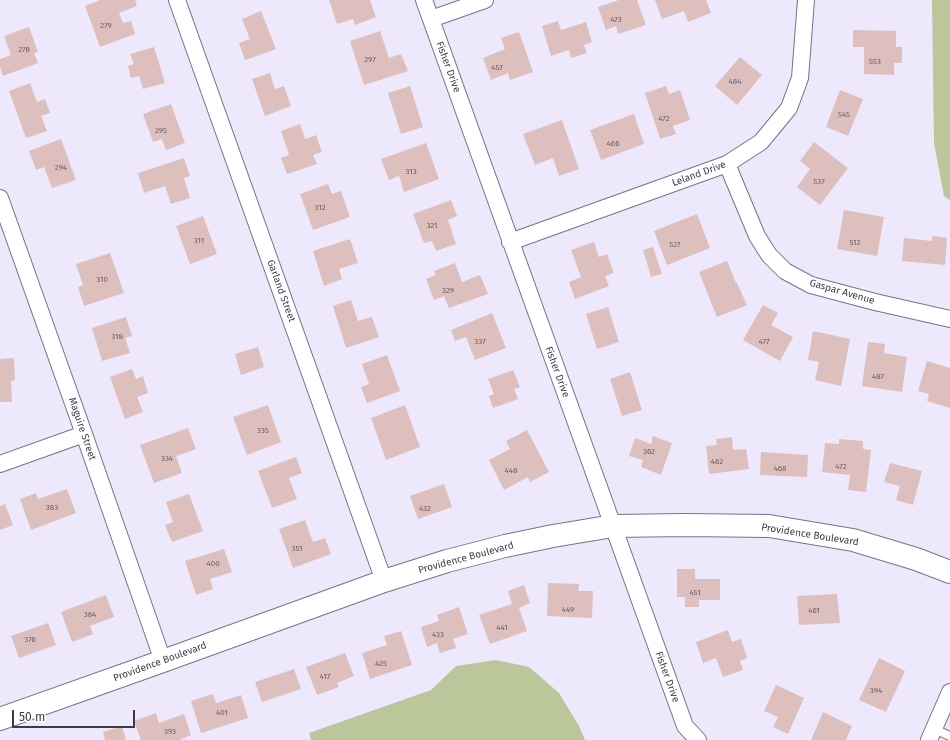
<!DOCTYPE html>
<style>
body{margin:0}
#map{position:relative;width:950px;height:740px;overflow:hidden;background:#ede8fc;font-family:"Fira Sans",sans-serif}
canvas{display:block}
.scale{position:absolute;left:12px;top:710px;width:123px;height:18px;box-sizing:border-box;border:2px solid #3d3b44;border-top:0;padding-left:5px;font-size:12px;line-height:14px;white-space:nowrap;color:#3d3b44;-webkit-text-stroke:3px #fff;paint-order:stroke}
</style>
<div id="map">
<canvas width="950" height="740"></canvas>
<div class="scale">50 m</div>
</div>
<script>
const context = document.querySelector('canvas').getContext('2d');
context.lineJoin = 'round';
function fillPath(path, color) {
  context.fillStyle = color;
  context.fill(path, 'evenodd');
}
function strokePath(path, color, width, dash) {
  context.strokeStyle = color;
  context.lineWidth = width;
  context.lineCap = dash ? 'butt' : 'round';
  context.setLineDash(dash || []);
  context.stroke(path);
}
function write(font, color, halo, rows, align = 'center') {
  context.font = font + ' "Fira Sans",sans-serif';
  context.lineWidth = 4;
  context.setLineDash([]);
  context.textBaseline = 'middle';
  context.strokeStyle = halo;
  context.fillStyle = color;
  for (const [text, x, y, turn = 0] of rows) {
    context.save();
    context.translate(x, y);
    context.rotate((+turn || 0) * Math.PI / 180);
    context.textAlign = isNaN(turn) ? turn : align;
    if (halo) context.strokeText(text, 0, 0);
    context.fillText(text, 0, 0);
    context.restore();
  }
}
const green = new Path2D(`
 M932 0H950V200L944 196 934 143Z
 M496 660 529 667 559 693 579 726 585 740H311L309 733 431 690 456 666Z`);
const building = new Path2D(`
 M100 0H135L137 6 119 13 123 23 131 21 135 34 100 47 85 6Z
 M329 0H370L376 17 355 25 353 19 337 24Z
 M619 0H637L646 25 618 34 616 26 606 30 598 7Z
 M655 0H706L711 13 688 22 684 11 662 19Z
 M261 11 276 49 245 60 239 43 250 39 242 19Z
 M558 21 561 30 586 22 592 42 584 45 587 53 571 58 569 50 551 56 542 26Z
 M29 27 38 52 34 53 38 63 3 76 0 67V59L11 55 4 36Z
 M853 30 896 31V47H902V63H894V75L864 74V47H853Z
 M380 31 389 58 401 54 408 71 364 85 350 41Z
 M519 32 533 72 510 80 508 73 491 80 483 58 505 49 501 38Z
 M154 47 165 83 143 89 139 76 131 78 128 66 134 64 130 54Z
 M740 57 762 75 737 105 715 86Z
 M270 73 275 89 284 86 291 106 265 116 252 79Z
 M30 83 37 102 45 99 50 113 41 116 47 131 26 138 9 91Z
 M410 86 423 127 401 134 388 93Z
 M666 86 669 94 680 90 690 120 673 126 676 134 660 139 645 93Z
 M840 90 863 99 848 136 826 127Z
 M171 104 185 143 166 150 162 139 153 142 143 114Z
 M634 114 644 144 601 160 590 130Z
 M562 120 579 169 559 176 553 158 535 165 523 134Z
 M300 124 305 139 316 135 322 152 313 155 317 164 287 174 281 158 289 155 281 131Z
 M61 139 76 180 52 188 44 167 36 170 29 151Z
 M814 142 848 168 820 205 797 187 810 169 800 161Z
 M426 143 439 179 404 192 399 176 389 180 381 159Z
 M184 158 190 176 184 178 190 198 171 204 165 186 144 193 138 173Z
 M328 184 332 194 341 191 350 217 313 230 300 194Z
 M451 200 457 216 448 220 456 244 436 251 432 241 424 243 413 214Z
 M844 210 884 217 877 256 837 249Z
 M697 214 710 248 667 265 654 231Z
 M203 216 217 254 190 264 176 226Z
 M932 236 947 238 945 265 902 261 904 238 932 241Z
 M350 239 358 263 339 269 342 279 324 286 313 251Z
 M594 242 599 257 607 254 614 273 605 276 609 286 575 299 569 282 581 277 571 250Z
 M653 247 662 274 651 277 643 250Z
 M110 253 124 293 84 306 78 287 83 285 76 264Z
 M727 261 736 283H737L747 305 717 317 699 272Z
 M455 263 462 282 480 275 488 294 449 308 444 296 434 300 426 279 436 275 434 271Z
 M351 300 358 321 372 317 379 337 346 348 333 306Z
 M763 305 778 313 771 325 793 337 780 361 743 340Z
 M608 307 619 342 597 349 586 314Z
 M492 313 506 348 475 360 466 337 455 341 451 330Z
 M126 317 132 336 125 338 130 353 102 361 92 328Z
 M813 331 850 339 841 386 815 380 819 362 808 360Z
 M868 342 885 344 884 353 907 357 902 392 862 386Z
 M258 347 264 367 241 375 235 354Z
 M387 355 400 391 367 403 361 387 369 384 362 364Z
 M14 358 15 380 11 381 12 402H0V359Z
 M927 361 950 368V408L927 401 929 394 918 391Z
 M132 369 136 379 143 376 148 393 137 397 143 412 125 419 110 377Z
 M513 370 520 387 514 389 518 399 493 408 489 396 494 394 488 379Z
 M630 372 642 410 622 416 610 379Z
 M268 405 281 442 247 455 233 417Z
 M405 405 420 447 386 460 371 418Z
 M188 428 196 449 176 456 182 473 154 483 140 445Z
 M527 430 549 472 530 482 528 477 504 490 489 460 510 449 506 441Z
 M653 436 672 443 661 475 641 467 643 460 629 456 635 438 651 444Z
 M732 437 733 450 746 449 749 469 709 474 706 446 717 445 716 439Z
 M839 439 863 441V449L871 450 866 492 848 490 850 475 822 472 825 443 839 444Z
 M761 452 808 455 807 477 760 475Z
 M296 457 302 473 289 478 297 499 272 508 258 471Z
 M890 463 922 471 913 505 896 500 900 486 884 482Z
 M444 484 452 507 418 519 410 496Z
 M67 489 76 513 31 530 20 499 36 493 38 499Z
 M189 494 203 531 172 542 165 525 173 522 166 502Z
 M5 504 13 525 0 530V506Z
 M305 520 313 542 325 538 331 554 293 568 279 529Z
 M224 549 232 572 210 579 213 589 196 595 185 561Z
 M677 569H695V579H720V600H699V607H685V597H677Z
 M548 583 579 584 578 591H593L592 618 547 616Z
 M524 585 530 603 519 608 527 631 490 644 479 615 512 604 508 591Z
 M837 594 840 623 799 625 797 596Z
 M106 595 114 617 90 626 93 634 72 642 61 612Z
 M459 607 468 634 453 639 456 648 440 653 437 643 427 647 421 627 439 621 437 615Z
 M48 623 56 645 19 658 11 636Z
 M728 630 732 642 741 639 747 658 740 661 743 670 723 677 716 658 703 663 696 642Z
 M401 631 412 665 370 679 362 653 387 645 384 636Z
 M345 653 354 676 337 683 339 687 317 695 306 667Z
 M879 658 905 671 886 712 859 700Z
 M294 669 301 689 262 702 255 682Z
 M776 685 804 698 788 734 773 727 778 717 764 711Z
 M213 694 216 703 241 695 248 718 201 733 191 701Z
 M823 712 852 726 846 740H811Z
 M156 713 159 723 184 714 191 735 179 740H141L134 721Z
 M122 726 126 740H105L103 732Z`);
const lane = new Path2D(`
 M934 729 950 736`);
const street = new Path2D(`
 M177 0 384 581
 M424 0 685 726 698 740
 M431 19 485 0
 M727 164 757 236 769 255 785 271 811 285 875 302 950 319
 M0 198 84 434 163 661
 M510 242 727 164 761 142 789 108 800 78 806 0
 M0 464 84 434
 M929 740 950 692`);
const secondary = new Path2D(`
 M0 719 163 661 384 581 447 561 505 546 553 536 613 526 685 525 769 526 853 540 916 559 950 572`);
const numberNames = [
 ["473",616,20],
 ["279",106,26],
 ["278",24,50],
 ["297",370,60],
 ["553",875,62],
 ["457",497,68],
 ["484",735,82],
 ["545",844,115],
 ["472",664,119],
 ["295",161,131],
 ["466",613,144],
 ["294",61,168],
 ["313",411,172],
 ["537",819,182],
 ["312",320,208],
 ["321",432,226],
 ["311",199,241],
 ["512",855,243],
 ["527",675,245],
 ["310",102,280],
 ["329",448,291],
 ["318",117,337],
 ["337",480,342],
 ["477",764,342],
 ["487",878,377],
 ["335",263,431],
 ["362",649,452],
 ["334",167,459],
 ["462",717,462],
 ["472",841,467],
 ["468",780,469],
 ["448",511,471],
 ["383",52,508],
 ["432",425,509],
 ["351",297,549],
 ["400",213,564],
 ["451",695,593],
 ["449",568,610],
 ["461",814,611],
 ["384",90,615],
 ["441",502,628],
 ["433",438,635],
 ["376",30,640],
 ["425",381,664],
 ["417",325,677],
 ["394",876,691],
 ["401",222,713],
 ["393",170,732]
];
const streetNames = [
 ["Fisher Drive",448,67,70],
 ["Leland Drive",699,174,-20],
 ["Garland Street",281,291,70],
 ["Gaspar Avenue",842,292,16],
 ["Fisher Drive",557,372,70],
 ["Maguire Street",82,429,71],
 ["Providence Boulevard",810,535,9],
 ["Providence Boulevard",466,558,-15],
 ["Providence Boulevard",160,662,-20],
 ["Fisher Drive",667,677,70]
];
fillPath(green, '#bbc69b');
fillPath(building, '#ddc0be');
strokePath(lane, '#777288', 10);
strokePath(street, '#777288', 18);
strokePath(secondary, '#777288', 24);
strokePath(lane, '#fff', 8);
strokePath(street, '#fff', 16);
strokePath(secondary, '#fff', 22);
write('8px', '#655c62', null, numberNames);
write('10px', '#3d3b44', '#fff', streetNames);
</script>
